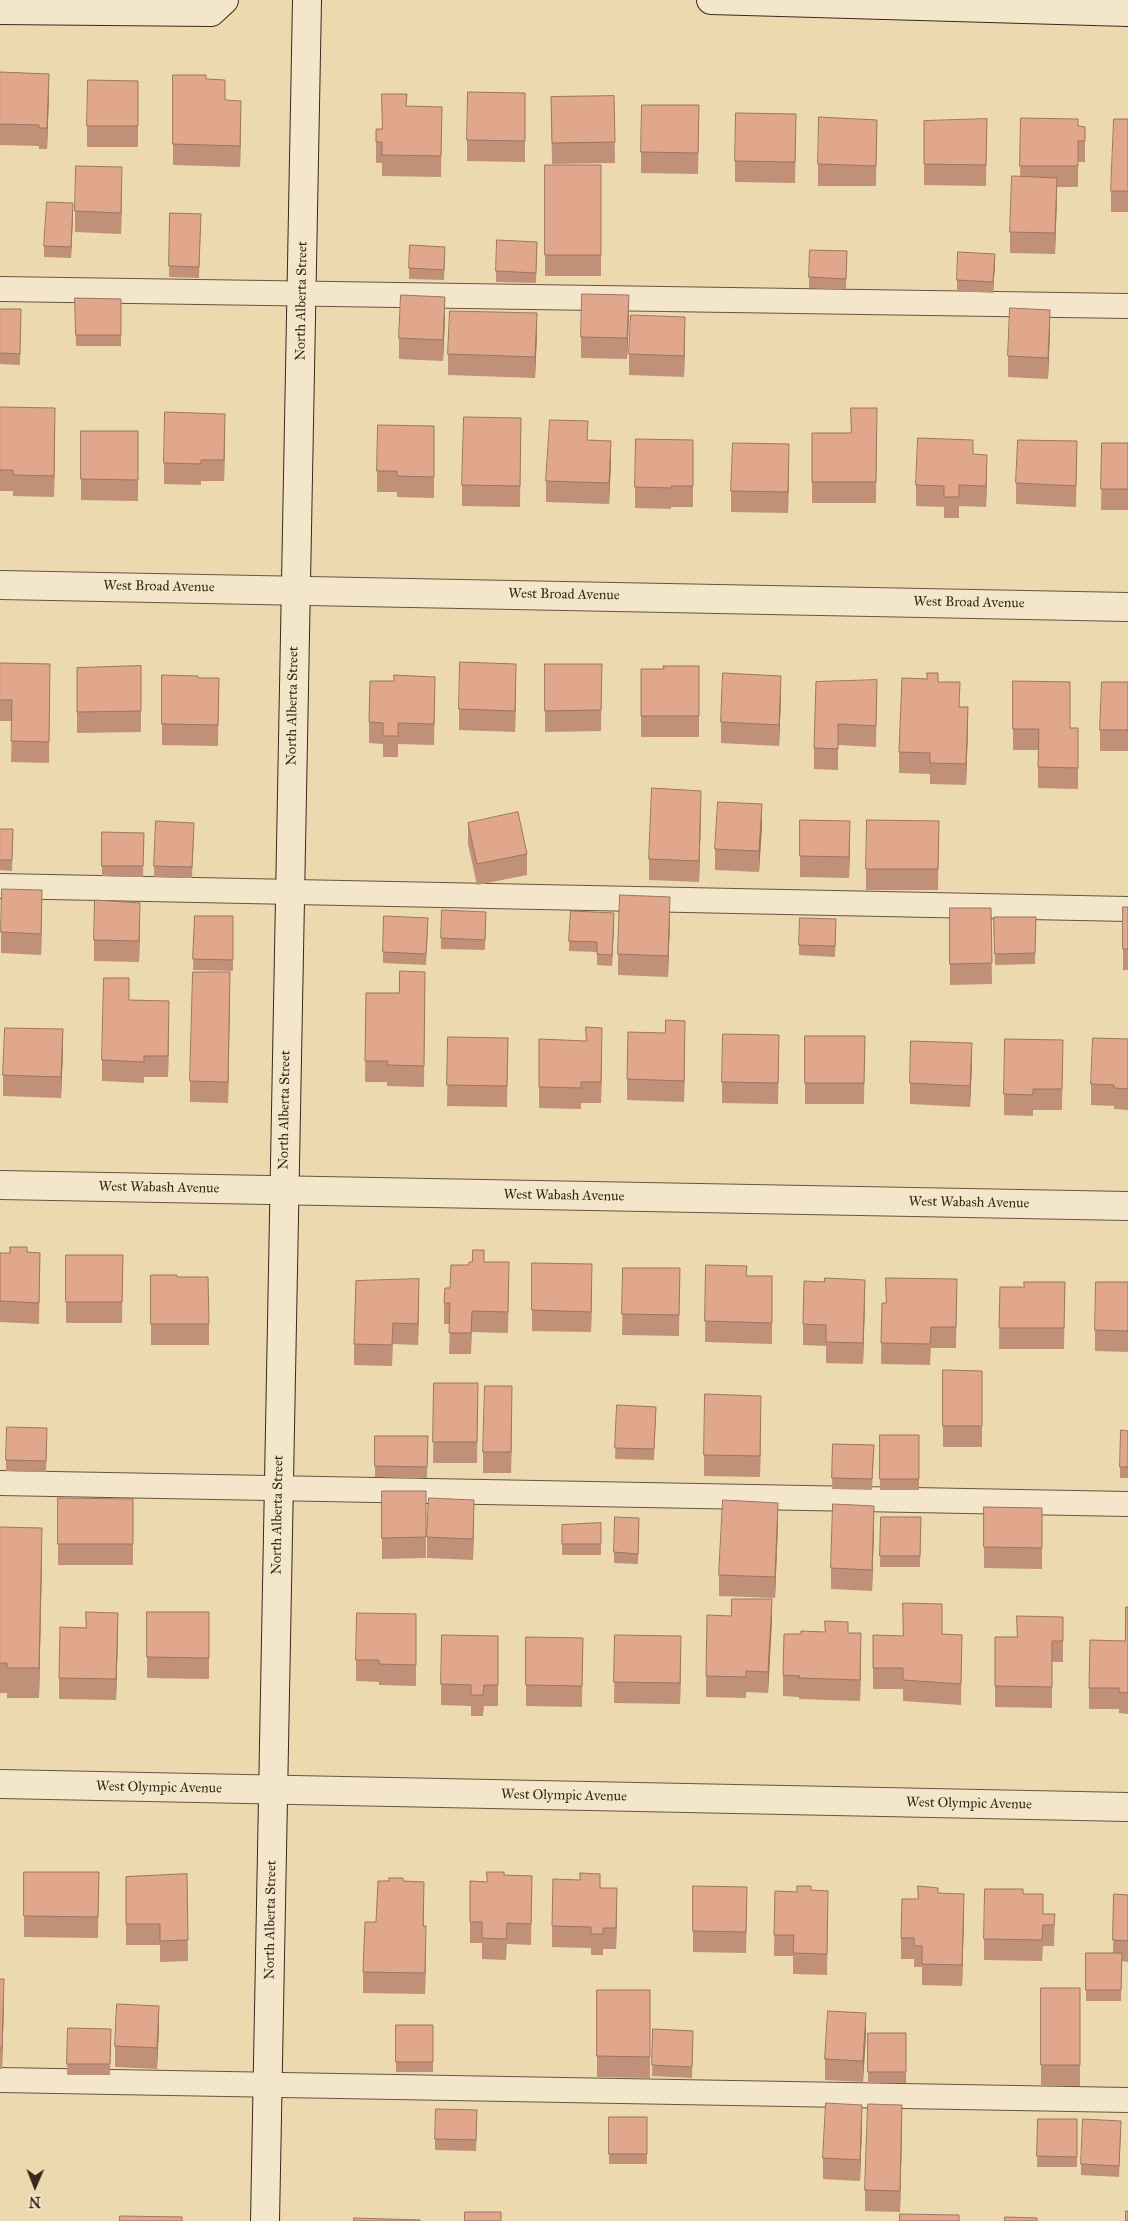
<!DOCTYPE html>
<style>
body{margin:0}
#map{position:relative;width:1128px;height:2221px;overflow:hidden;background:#edd9af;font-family:"IM FELL Great Primer",serif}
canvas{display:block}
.north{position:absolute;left:10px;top:2161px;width:50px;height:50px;-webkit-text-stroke:4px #f3e6cb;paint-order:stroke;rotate:181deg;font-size:14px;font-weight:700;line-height:20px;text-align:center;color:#38291c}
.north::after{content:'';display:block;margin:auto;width:18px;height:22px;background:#38291c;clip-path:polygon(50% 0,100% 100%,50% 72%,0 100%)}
</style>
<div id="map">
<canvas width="1128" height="2221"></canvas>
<div class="north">N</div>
</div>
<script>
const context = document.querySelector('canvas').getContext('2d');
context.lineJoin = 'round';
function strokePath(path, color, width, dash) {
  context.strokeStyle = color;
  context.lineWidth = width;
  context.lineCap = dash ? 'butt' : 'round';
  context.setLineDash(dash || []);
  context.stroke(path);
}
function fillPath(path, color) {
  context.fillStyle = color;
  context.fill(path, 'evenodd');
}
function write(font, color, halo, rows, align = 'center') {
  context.font = font + ' "IM FELL Great Primer",serif';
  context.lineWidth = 4.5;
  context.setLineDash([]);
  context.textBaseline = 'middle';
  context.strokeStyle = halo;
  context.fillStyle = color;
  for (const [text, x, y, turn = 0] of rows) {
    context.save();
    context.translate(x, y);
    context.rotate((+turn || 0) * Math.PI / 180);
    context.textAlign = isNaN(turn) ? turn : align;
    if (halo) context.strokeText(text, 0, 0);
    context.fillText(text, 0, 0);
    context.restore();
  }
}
const service = new Path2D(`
 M0 289 1128 306
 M0 886 1128 909
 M0 1483 1128 1504
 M0 2080 1128 2100`);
const minor = new Path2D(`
 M0 585 1128 607
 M0 1185 1128 1206
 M0 1784 1128 1807`);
const secondary = new Path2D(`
 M711 0 1128 12
 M0 10 211 12 224 0
 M265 2221 307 0`);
const wall = new Path2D(`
 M0 72 49 95 47 149H39V146L0 145Z
 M173 75 206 79 225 100 241 122 240 167 173 165Z
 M138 81V147H87V126Z
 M525 93V162L467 161V140Z
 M614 96 615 163 552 164 551 97Z
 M407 106 442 107 441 177 382 176V163H376V129H382Z
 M1021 118 1078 127H1085V162H1078V187H1057L1055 254 1010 253V232L1020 177Z
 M987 119 986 186 924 185V164Z
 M1128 119V212H1111V191Z
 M877 120 876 186H818V164Z
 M699 126 698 174 641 173V152Z
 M796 135 795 183 735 182V161Z
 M545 165H601V276H545Z
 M122 188 121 234 75 232V211Z
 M170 213 201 214 199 278 169 277Z
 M73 214 71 258 44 257V246Z
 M537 242 536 283 496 282V271Z
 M847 251 846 289 809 288V277Z
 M445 258 444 280 409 279V268Z
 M995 264 993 293 957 291V280Z
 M75 298 121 299V346H76Z
 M0 309H21L20 365 0 364Z
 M629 316 627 359 581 358V337Z
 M445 318 443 361 399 359V338Z
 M1050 331 1048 379 1008 377V356Z
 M537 334 535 378 448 375V354Z
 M685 338 684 377 629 375V354Z
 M0 407 55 429 54 497 13 496V491H0Z
 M521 418 520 507 462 506V485Z
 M434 426V498L397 497V492H377V471Z
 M877 429 876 503H812V433H851Z
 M81 431H138V501L81 500Z
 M225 435 224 481H201V485L164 484V463Z
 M588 440 611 462 609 504 546 502V481Z
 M693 440V507H671V509L635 508V487Z
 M1077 441 1076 507 1016 504V483Z
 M1102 443H1128V510H1101Z
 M973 454 987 476 986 507 959 506V518H944V507L916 506V485Z
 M789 465 788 513 731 512V491Z
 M0 663 50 664 49 763 11 762 12 721H0Z
 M545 664H602L601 731 545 732Z
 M141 666V732L77 733V668Z
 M699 666V737H641V669H663Z
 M198 678H219L218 746 162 745V724Z
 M877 680 876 747 838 745V770L814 769V748Z
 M1013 681 1070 728H1078V789L1038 788V750H1013Z
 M938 682 960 707 968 728 966 785 930 784V774L899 773V752Z
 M1128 682V751H1100V730Z
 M516 685 515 732 459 730V709Z
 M781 697 779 746 721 743V722Z
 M435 698 434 745 398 744V757H383V744L369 743V722Z
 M701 812 699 882 649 880V859Z
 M939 821 938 890H866V869Z
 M468 823 527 854V875L477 885 468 844Z
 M762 825 759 872 715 870V849Z
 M0 829H13L12 871 0 870Z
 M144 833 143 877 102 876V866Z
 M194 834 192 878 154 877V866Z
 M850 842 849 878 800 877V856Z
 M1123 907H1128V970H1123Z
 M950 908H991L992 984 950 985Z
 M42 911 41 955 1 953V932Z
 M486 912 485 950 441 949V938Z
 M195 916H233V971L193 970Z
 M994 917H1036L1035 964 995 965Z
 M670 918 668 977 618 975V954Z
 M140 924 139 962 94 961V940Z
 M614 924 612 966 597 965V952L569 951V941Z
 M428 929 426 965 383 963V952Z
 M836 930 835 957 799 955V945Z
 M425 972 424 1087 387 1086V1082H365L366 993H399Z
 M230 993 228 1103 190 1102V1081Z
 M129 1000 169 1022 168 1077H144V1083L102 1081V1060Z
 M665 1033 685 1042 684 1102 627 1100V1079Z
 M805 1036H865L864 1104H805Z
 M448 1037 508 1038 507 1107 447 1106Z
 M1128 1039V1110L1114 1109V1106L1091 1105V1084Z
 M1063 1040 1062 1110H1033V1116L1004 1115V1094Z
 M586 1041 602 1049 601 1103H581V1109L539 1108V1087Z
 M63 1050 61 1098 3 1096V1075Z
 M779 1056 778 1104 722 1103V1082Z
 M972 1064 970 1107 910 1104V1083Z
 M0 1253H40L39 1324 0 1322Z
 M66 1255H123L122 1323H66Z
 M484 1262 509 1283 508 1333 472 1332 471 1354H449L450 1324H444V1303L450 1288 469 1265Z
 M706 1265 747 1276H772V1344L705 1342Z
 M623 1268H680L679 1336 622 1335Z
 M151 1275 177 1277 209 1324V1345H151Z
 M957 1279 956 1348H931L930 1365 881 1364 882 1303H886Z
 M1065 1282 1064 1349H999L1000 1287H1024Z
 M1128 1282V1352L1095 1351V1330Z
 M592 1285 591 1332 532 1331V1310Z
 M419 1300 418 1345 393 1344 392 1366 354 1365V1344Z
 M865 1301 863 1364 826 1363V1346L803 1345V1324Z
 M943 1370 982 1371V1447H943Z
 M434 1383 478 1404 477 1463H433Z
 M617 1405 656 1407 654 1460 615 1459Z
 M512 1407 511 1473H483V1452Z
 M761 1417 760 1477 704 1476V1455Z
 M1128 1431V1478H1120V1467Z
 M880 1435H919V1490H880Z
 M375 1436H428L427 1478 375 1477Z
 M47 1439 46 1472 6 1471V1460Z
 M833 1444 874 1445 872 1490 832 1489Z
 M382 1491H426V1558L382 1559Z
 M133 1499V1565H58V1544Z
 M984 1507 1042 1508V1569L984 1568Z
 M881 1517H921L920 1567H880Z
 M639 1518 638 1564 614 1563V1552Z
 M474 1521 473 1560 427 1558V1537Z
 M601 1523V1555H562V1525Z
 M778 1524 775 1598 719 1596V1575Z
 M0 1527 42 1558 39 1698H7V1693H0Z
 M874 1527 872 1591 831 1589V1568Z
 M1128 1607V1714L1119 1713V1709H1089V1688L1125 1641Z
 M147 1612H209V1679L147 1678Z
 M416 1614V1686L379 1685V1682L356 1681V1660Z
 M1063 1617V1662H1052V1708L995 1707V1637H1017Z
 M772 1620 768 1693 746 1692V1698L706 1697V1676Z
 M848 1633 861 1654 860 1701 799 1699V1697L783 1696V1675L801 1634Z
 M118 1634 116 1700 59 1699V1678Z
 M942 1634 962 1635 961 1705 903 1701V1689H873V1635L903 1636Z
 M615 1635 681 1657 680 1704 614 1703Z
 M526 1637 583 1638 582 1707 526 1706Z
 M498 1657V1706H484L483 1716H471V1706L441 1705V1684Z
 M24 1872H99L98 1938 24 1937Z
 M187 1874 188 1961 160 1962V1945H126V1877Z
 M504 1875 532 1876 531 1945 507 1944 506 1960 482 1959V1943H470V1881L487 1882Z
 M580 1880 600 1888 617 1909 616 1949H603V1955H591V1948L552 1947V1926Z
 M403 1881 424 1903V1926L426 1947 425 1994 363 1993V1972L376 1922Z
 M693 1886 747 1908 746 1953 693 1952Z
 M775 1891 797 1892 828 1912 827 1975 793 1974V1956H774Z
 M938 1893 964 1915 962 1986 922 1985V1967H914V1959H901V1938L918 1899Z
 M1023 1894 1043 1914H1055L1054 1946H1043L1042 1961 984 1960V1939Z
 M1114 1894 1128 1895V1962L1122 1961 1121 2001H1086V1953H1113Z
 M0 1979 4 2000 2 2069H0Z
 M1041 1988H1080V2086H1041Z
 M597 1990H650V2078L597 2077Z
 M396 2025H433V2072H396Z
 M159 2027 157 2069 115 2067V2046Z
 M68 2028 111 2029 110 2075H67Z
 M653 2029 693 2031 692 2078 652 2076Z
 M868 2033H906V2083H868Z
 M866 2034 863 2082 825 2080V2059Z
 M609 2117H647V2164H609Z
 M1038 2119H1077V2167H1037Z
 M477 2121 476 2151 435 2150V2139Z
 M862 2126 860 2181 823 2179V2158Z
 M902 2126 900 2212 865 2211V2190Z
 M1121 2132 1119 2177 1081 2175V2164Z`);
const shadedWall = new Path2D(`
 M49 74V95L47 149V128Z
 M241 101V122L240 167V146Z
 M122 167V188L121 234V213Z
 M1057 178V199L1055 254V233Z
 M73 203V214L71 258V247Z
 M995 254V264L993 293V282Z
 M629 295V316L627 359V338Z
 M445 297V318L443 361V340Z
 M1050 310V331L1048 379V358Z
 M537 313V334L535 378V357Z
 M685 317V338L684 377V356Z
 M55 408V429L54 497V476Z
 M225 414V435L224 481V460Z
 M611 441V462L609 504V483Z
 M789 444V465L788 513V492Z
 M987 455V476L986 507V486Z
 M516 664V685L515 732V711Z
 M781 676V697L779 746V725Z
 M968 707V728L966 785V764Z
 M701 791V812L699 882V861Z
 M762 804V825L759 872V851Z
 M850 821V842L849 878V857Z
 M42 890V911L41 955V934Z
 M670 897V918L668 977V956Z
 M140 903V924L139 962V941Z
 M614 913V924L612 966V955Z
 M230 972V993L228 1103V1082Z
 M169 1001V1022L168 1077V1056Z
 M685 1021V1042L684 1102V1081Z
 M602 1028V1049L601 1103V1082Z
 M63 1029V1050L61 1098V1077Z
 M972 1043V1064L970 1107V1086Z
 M592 1264V1285L591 1332V1312Z
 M419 1279V1300L418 1345V1324Z
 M865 1280V1301L863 1364V1343Z
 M512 1386V1407L511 1473V1452Z
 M761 1396V1417L760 1477V1456Z
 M474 1500V1521L473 1560V1539Z
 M778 1503V1524L775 1598V1577Z
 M874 1506V1527L872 1591V1570Z
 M42 1528V1558L39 1698V1668Z
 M772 1599V1620L768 1693V1672Z
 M118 1613V1634L116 1700V1679Z
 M861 1633V1654L860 1701V1680Z
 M681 1636V1657L680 1704V1683Z
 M617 1888V1909L616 1949V1928Z
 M964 1894V1915L962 1986V1965Z
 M426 1926V1947L425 1994V1973Z
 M4 1979V2000L2 2069V2048Z
 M159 2006V2027L157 2069V2048Z
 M866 2013V2034L863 2082V2061Z
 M862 2105V2126L860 2181V2160Z
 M902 2105V2126L900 2212V2191Z`);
const building = new Path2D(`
 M0 72 49 74 47 128H39V125L0 124Z
 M173 75H206V79L225 80V100L241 101 240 146 173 144Z
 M88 80 138 81V126H87Z
 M468 92 525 93V141L467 140Z
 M382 94H407L406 106 442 107 441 156 382 155V142H376V129H382Z
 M614 96 615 142 552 143 551 97Z
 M642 105H699L698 153 641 152Z
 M736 113 796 114 795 162 735 161Z
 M819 117 877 120 876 166 818 164Z
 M1021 118 1078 119V126L1085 127V141H1078V166H1020Z
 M987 119 986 165 924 164V121Z
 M1114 119H1128V191H1111Z
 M545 165H601V255H545Z
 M76 166 122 167 121 213 75 211Z
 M1012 176 1057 178 1055 233 1010 232Z
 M47 202 73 203 71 247 44 246Z
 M170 213 201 214 199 267 169 266Z
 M497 240 537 242 536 273 496 271Z
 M410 245 445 247 444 270 409 268Z
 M810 250 847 251 846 279 809 277Z
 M958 252 995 254 993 282 957 280Z
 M582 294 629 295 627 338 581 337Z
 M401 295 445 297 443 340 399 338Z
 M75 298 121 299V335H76Z
 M1010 308 1050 310 1048 358 1008 356Z
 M0 309H21L20 354 0 353Z
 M450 311 537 313 535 357 448 354Z
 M631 315 685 317 684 356 629 354Z
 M0 407 55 408 54 476 13 475V470H0Z
 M851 408H877L876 482H812V433H851Z
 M165 412 225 414 224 460H201V464L164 463Z
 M464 417 521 418 520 486 462 485Z
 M550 420 588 421 587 440 611 441 609 483 546 481Z
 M378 425 434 426V477L397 476V471H377Z
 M81 431H138V480L81 479Z
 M918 438 973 440V454L987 455 986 486 959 485V497H944V486L916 485Z
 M636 439 693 440V486H671V488L635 487Z
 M1018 440 1077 441 1076 486 1016 483Z
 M733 443 789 444 788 492 731 491Z
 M1102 443H1128V489H1101Z
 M460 662 516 664 515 711 459 709Z
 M0 663 50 664 49 742 11 741 12 700H0Z
 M545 664H602L601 710 545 711Z
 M141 666V711L77 712V668Z
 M663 666H699V716H641V669H664Z
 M723 673 781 676 779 725 721 722Z
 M927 673H938V682H960L959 707H968L966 764 930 763V753L899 752 902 678 927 679Z
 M162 675 198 676V678H219L218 725 162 724Z
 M394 675 435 677 434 724 398 723V736H383V723L369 722 370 681H394Z
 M877 680 876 726 838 724V749L814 748 816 682Z
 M1013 681 1070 682V728H1078V768L1038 767 1039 729H1013Z
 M1102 682H1128V730H1100Z
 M652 788 701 791 699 861 649 859Z
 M718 802 762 804 759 851 715 849Z
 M518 812 527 854 477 864 468 823Z
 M800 820 850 821 849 857 800 856Z
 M867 820 939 821 938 869H866Z
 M156 821 194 823 192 867 154 866Z
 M0 829H13L12 860H0Z
 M102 832 144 833 143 866H102Z
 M2 889 42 890 41 934 1 932Z
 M620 895 670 897 668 956 618 954Z
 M95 900 140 903 139 941 94 940Z
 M1123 907H1128V949H1123Z
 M950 908H991L992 963 950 964Z
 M442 910 486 912 485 940 441 938Z
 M571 911 614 913 612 955 597 954V942L569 941Z
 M195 916H233V960L193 959Z
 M384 916 428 918 426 954 383 952Z
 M994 917H1036L1035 953 995 954Z
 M800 918 836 919 835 946 799 945Z
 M400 971 425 972 424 1066 387 1065 388 1061H365L366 993H399Z
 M193 972H230L228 1082 190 1081Z
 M104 978H129V1000L169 1001 168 1056H144V1062L102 1060Z
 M666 1020 685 1021 684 1081 627 1079 628 1032 665 1033Z
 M586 1027 602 1028 601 1082H581V1088L539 1087V1039L586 1041Z
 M5 1028 63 1029 61 1077 3 1075Z
 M723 1034 779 1035 778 1083 722 1082Z
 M805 1036H865L864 1083H805Z
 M448 1037 508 1038 507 1086 447 1085Z
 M1093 1038 1128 1039V1089L1114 1088V1085L1091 1084Z
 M1005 1039 1063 1040 1062 1089H1033V1095L1004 1094Z
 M911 1041 972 1043 970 1086 910 1083Z
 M10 1247H27V1252L40 1253 39 1303 0 1301V1253H10Z
 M473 1250H484V1262H509L508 1312 472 1311 471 1333H449L450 1303H444L445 1288H450L451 1265H469V1262H472Z
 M66 1255H123L122 1302H66Z
 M532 1263 592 1264 591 1312 532 1310Z
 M706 1265 747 1266 746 1276H772V1323L705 1321Z
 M623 1268H680L679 1315 622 1314Z
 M151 1275H177V1277H208L209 1324H151Z
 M825 1278 865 1280 863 1343 826 1342V1325L803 1324 804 1281 824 1282Z
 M886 1278 957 1279 956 1327H931L930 1344 881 1343 882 1303H886Z
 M419 1279 418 1324 393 1323 392 1345 354 1344 356 1281Z
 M1024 1282H1065L1064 1328H999L1000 1287H1024Z
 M1096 1282H1128V1331L1095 1330Z
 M943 1370 982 1371V1426H943Z
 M434 1383H478L477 1442H433Z
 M485 1386H512L511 1452H483Z
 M705 1394 761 1396 760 1456 704 1455Z
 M617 1405 656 1407 654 1449 615 1448Z
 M7 1427 47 1428 46 1461 6 1460Z
 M1121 1430 1128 1431V1467H1120Z
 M880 1435H919V1479H880Z
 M375 1436H428L427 1467 375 1466Z
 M833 1444 874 1445 872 1479 832 1478Z
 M382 1491H426V1537L382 1538Z
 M58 1498 133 1499V1544H58Z
 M429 1498 474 1500 473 1539 427 1537Z
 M723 1500 778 1503 775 1577 719 1575Z
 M833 1504 874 1506 872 1570 831 1568Z
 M984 1507 1042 1508V1548L984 1547Z
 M615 1517 639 1518 638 1554 614 1552Z
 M881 1517H921L920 1556H880Z
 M601 1523V1544H562V1525Z
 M0 1527 42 1528 39 1668H7V1663H0Z
 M732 1599H772L768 1672 746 1671V1677L706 1676 707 1615 731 1616Z
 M903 1603 942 1604V1634L962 1635 961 1684 903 1680V1668H873V1635L903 1636Z
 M1126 1607H1128V1693L1119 1692V1688H1089L1090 1640 1125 1641Z
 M86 1612 118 1613 116 1679 59 1678 60 1627 86 1628Z
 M147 1612H209V1658L147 1657Z
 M357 1613 416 1614V1665L379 1664V1660H356Z
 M1017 1616 1063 1617V1641H1052V1687L995 1686V1637H1017Z
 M825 1621 848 1622V1633H861L860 1680 799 1678 800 1676 783 1675 784 1634H801V1631L825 1632Z
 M442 1635 498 1636V1685H484L483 1695H471V1685L441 1684Z
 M615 1635 681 1636 680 1683 614 1682Z
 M526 1637 583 1638 582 1686 526 1685Z
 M24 1872H99L98 1917 24 1916Z
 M487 1872H504V1875L532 1876 531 1924 507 1923 506 1939 482 1938V1922H470V1881L487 1882Z
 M580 1873 600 1874V1888H617L616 1928H603V1934H591V1927L552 1926 553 1879 580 1880Z
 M187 1874 188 1940 160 1941V1924H126V1877Z
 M389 1878H403V1881L424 1882 423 1926H426L425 1973 363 1972 365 1922H376L378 1881H389Z
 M693 1886 747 1887 746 1932 693 1931Z
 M797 1886H811V1890L828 1891 827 1954 793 1953 794 1935H774L775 1891 797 1892Z
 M918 1886 938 1888V1893L964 1894 962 1965 922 1964V1946H914V1938H901L902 1899H918Z
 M985 1889H1023V1894H1043V1914H1055L1054 1925H1043L1042 1940 984 1939Z
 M1114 1894 1128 1895V1941L1113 1940Z
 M1086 1953H1122L1121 1990H1086Z
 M0 1979H4L2 2048H0Z
 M1041 1988H1080V2065H1041Z
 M597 1990H650V2057L597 2056Z
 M117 2004 159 2006 157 2048 115 2046Z
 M828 2011 866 2013 863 2061 825 2059Z
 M396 2025H433V2062H396Z
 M68 2028 111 2029 110 2064H67Z
 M653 2029 693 2031 692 2067 652 2065Z
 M868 2033H906V2072H868Z
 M826 2103 862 2105 860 2160 823 2158Z
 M868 2104 902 2105 900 2191 865 2190Z
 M436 2109 477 2110 476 2140 435 2139Z
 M609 2117H647V2154H609Z
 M1038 2119H1077V2157L1037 2156Z
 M1083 2119 1121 2121 1119 2166 1081 2164Z
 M1126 2211H1128V2221H1126Z
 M465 2212H501V2221H465Z
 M900 2214 959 2215V2221H900Z
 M120 2216 182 2217V2221H120Z
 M1005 2217 1037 2218V2221H1005Z
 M354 2218 420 2220V2221H354Z`);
const streetNames = [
 ["North Alberta Street",302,301,-89],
 ["West Broad Avenue",159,587,1],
 ["West Broad Avenue",564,595,1],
 ["West Broad Avenue",969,603,1],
 ["North Alberta Street",293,706,-89],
 ["North Alberta Street",285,1110,-89],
 ["West Wabash Avenue",159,1188,1],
 ["West Wabash Avenue",564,1196,1],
 ["West Wabash Avenue",969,1203,1],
 ["North Alberta Street",278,1515,-89],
 ["West Olympic Avenue",159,1788,1],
 ["West Olympic Avenue",564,1796,1],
 ["West Olympic Avenue",969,1804,1],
 ["North Alberta Street",271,1920,-89]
];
strokePath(service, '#655541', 26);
strokePath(minor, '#655541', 30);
strokePath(secondary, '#38291c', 30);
strokePath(service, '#f3e6cb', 24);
strokePath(minor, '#f3e6cb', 28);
strokePath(secondary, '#f3e6cb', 28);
fillPath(wall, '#c19078');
fillPath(shadedWall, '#9d7562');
fillPath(building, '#e0a78c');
strokePath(building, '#9d7562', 1);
write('14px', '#38291c', '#f3e6cb', streetNames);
</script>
